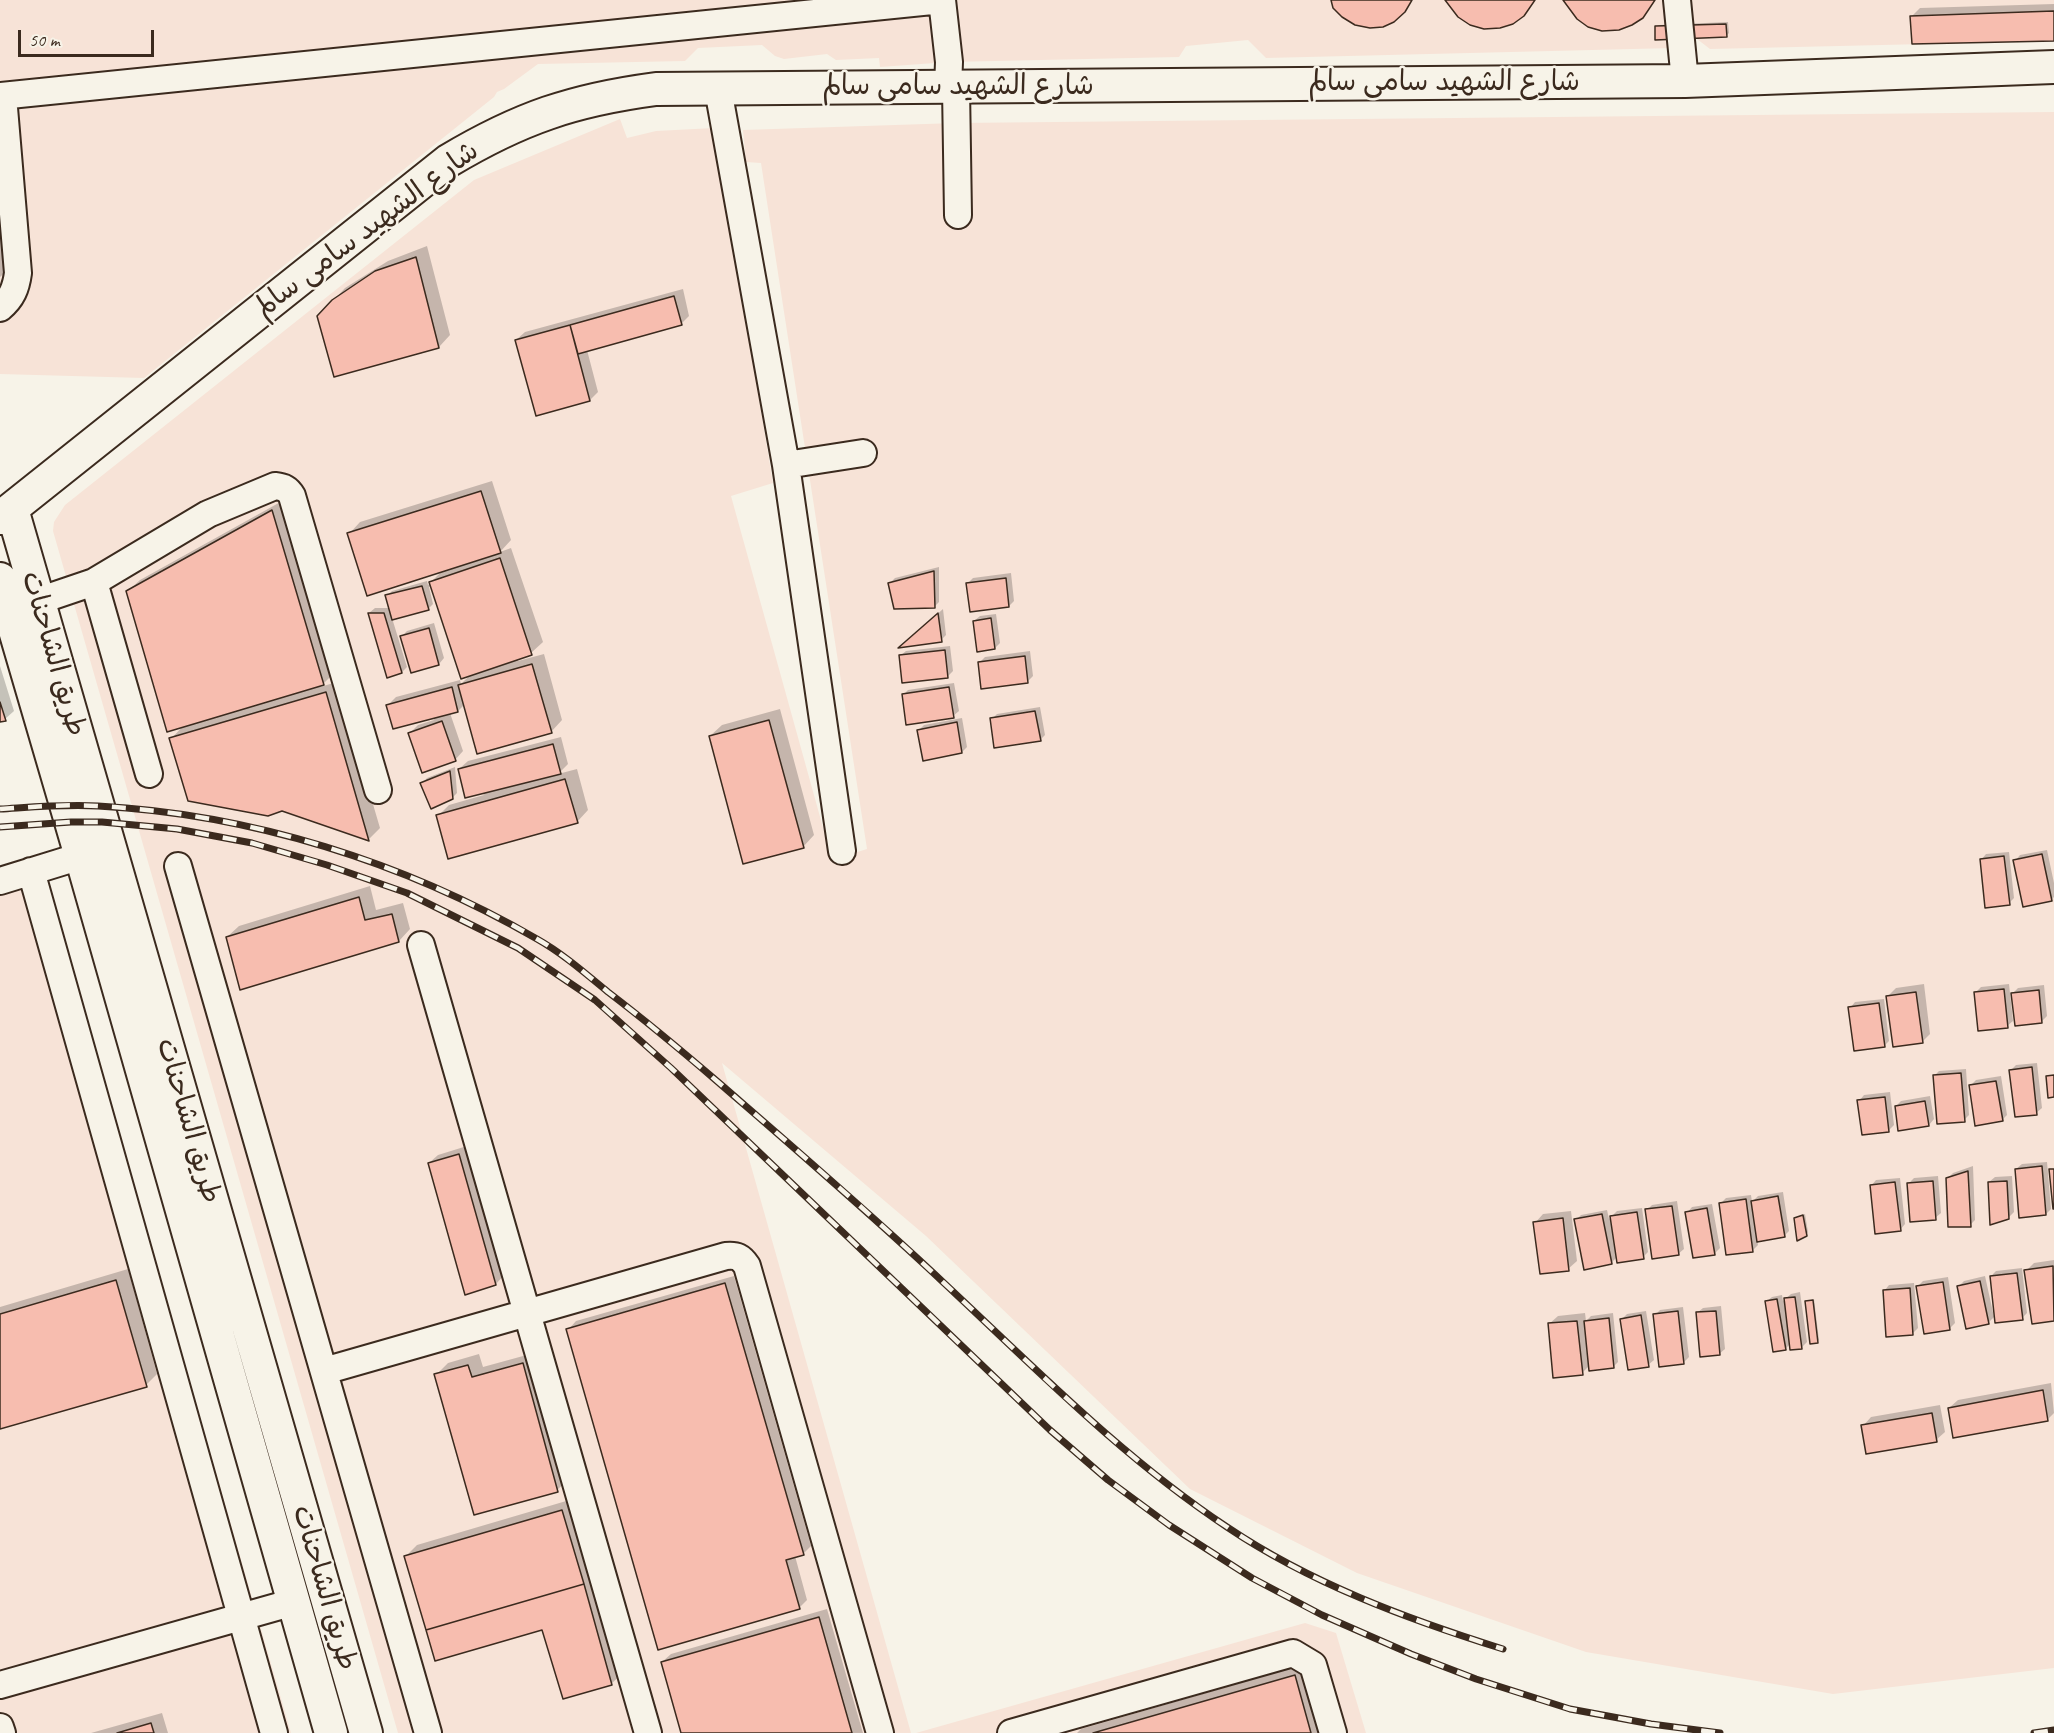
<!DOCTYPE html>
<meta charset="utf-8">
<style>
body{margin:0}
#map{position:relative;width:2054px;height:1733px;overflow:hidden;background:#f7f3e8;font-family:Caveat,sans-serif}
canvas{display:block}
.scale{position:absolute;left:18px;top:30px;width:136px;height:27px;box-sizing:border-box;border:3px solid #3b2a1e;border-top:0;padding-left:8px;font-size:18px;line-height:21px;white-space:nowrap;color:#3b2a1e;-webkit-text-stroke:4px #f7f3e8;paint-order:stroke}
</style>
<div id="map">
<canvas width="2054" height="1733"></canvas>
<div class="scale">50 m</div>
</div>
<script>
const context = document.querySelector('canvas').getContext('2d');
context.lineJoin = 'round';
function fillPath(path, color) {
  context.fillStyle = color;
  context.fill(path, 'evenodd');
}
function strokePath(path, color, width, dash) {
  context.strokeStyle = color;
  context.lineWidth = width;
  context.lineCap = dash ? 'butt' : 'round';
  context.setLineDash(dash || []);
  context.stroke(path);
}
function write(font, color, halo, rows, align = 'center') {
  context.font = font + ' Caveat,"Playpen Sans Arabic",sans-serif';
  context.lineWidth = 5;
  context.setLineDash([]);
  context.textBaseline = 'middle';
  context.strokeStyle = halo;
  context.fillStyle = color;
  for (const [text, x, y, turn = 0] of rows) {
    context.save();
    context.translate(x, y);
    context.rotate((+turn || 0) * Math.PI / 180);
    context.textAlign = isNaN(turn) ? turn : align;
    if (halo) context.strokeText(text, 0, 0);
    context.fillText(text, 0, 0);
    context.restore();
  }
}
const built = new Path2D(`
 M0 0H2054V41L1710 49 1697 39H1685L1674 48 1266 58 1248 40 1186 46 1179 57 949 62 880 67 879 58 836 60 827 54 784 59 775 56 762 45 698 48 685 61 538 64 504 89 497 92 494 97 144 378 0 374Z
 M2054 112V1668L1833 1694 1586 1652 1357 1573 1190 1489 926 1236 722 1063 911 1733H398L53 531 54 522 65 505 474 180 620 119 627 138 656 131 714 128 773 483 731 496 832 860 867 849 761 163 746 162 743 130 956 123Z
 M42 869 291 1733H0V882Z
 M1305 1623 1336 1633 1366 1733H916Z`);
const shadow = new Path2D(`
 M2054 4V39L1912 16 1920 8Z
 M1728 22 1729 33 1726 36 1656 27 1659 25Z
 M0 133 13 265 0 277Z
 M427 246 450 335 439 347 333 301 345 288 388 261Z
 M683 289 689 316 681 324 587 350 598 392 590 400 516 340 525 332Z
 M492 481 511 540 500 552 511 548 543 642 531 653 517 658 518 661 544 654 562 720 551 732 465 704 458 711 450 713 463 751 455 760 410 733 418 725 434 720 433 717 388 705 396 697 460 680 461 684 471 674 431 586 429 587 433 604 428 609 392 618 407 667 402 672 369 613 375 608H390L387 596 392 591 427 581 428 585 443 570 349 534 360 522Z
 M284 500 335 672 320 687 337 682 380 828 369 839 282 810 171 739 184 725 128 591 140 580Z
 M939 567V602L934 607 889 584 895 578Z
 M1011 573 1014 601 1009 606 968 583 973 578Z
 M943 609 946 635 941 640 903 645Z
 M996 614 1000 643 995 648 974 621 980 616Z
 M434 623 444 658 439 664 412 671 402 636 407 631Z
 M950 646 953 671 948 676 900 656 906 651Z
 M1030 651 1033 676 1028 681 980 662 985 657Z
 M0 666 14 711 5 719 0 720Z
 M954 683 959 711 953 716 903 695 908 690Z
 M1040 707 1045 735 1040 740 992 719 997 714Z
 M780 709 814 835 803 847 710 736 722 725Z
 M962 718 967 747 962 752 919 730 924 725Z
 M561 737 568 764 558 774 577 769 588 810 577 822 438 816 449 805 484 795 459 769 468 761Z
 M455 767 457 793 452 798 422 784 427 778Z
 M2047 850 2054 883V897L2051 900 2015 861 2020 855Z
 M2009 852 2014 898 2009 903 1981 860 1986 854Z
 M370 886 376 910 403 903 410 929 399 941 227 937 239 926Z
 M1924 984 1930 1034 1922 1042 1888 996 1896 988Z
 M2009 984 2013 1021 2007 1026 1976 992 1981 987Z
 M2044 985 2047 1016 2042 1021 2013 993 2018 988Z
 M1884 999 1889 1041 1884 1046 1850 1008 1855 1002Z
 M2037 1063 2042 1108 2036 1113 2011 1070 2016 1065Z
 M1966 1069 1969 1115 1964 1120 1934 1076 1939 1071Z
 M2001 1076 2007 1115 2002 1120 1970 1086 1976 1080Z
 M1890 1092 1894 1125 1889 1130 1859 1101 1864 1095Z
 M1930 1096 1934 1119 1929 1125 1896 1106 1901 1101Z
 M467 1146 504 1275 496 1284 429 1163 438 1155Z
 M2047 1162 2051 1209 2046 1214 2016 1169 2022 1164Z
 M1973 1166 1975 1220 1970 1225 1947 1179 1953 1173Z
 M1938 1176 1941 1213 1935 1218 1909 1183 1914 1178Z
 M2012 1176 2014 1212 2008 1218 1989 1182 1995 1177Z
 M1900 1178 1905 1224 1900 1230 1871 1186 1876 1180Z
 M1783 1192 1789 1231 1784 1236 1757 1240 1758 1245 1753 1250 1720 1204 1726 1198 1751 1195 1752 1202 1758 1196Z
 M1677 1201 1684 1249 1678 1254 1647 1210 1652 1205Z
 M1712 1204 1720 1248 1715 1253 1687 1213 1692 1207Z
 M1642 1208 1648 1252 1643 1257H1617L1611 1263 1576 1220 1581 1215 1607 1210 1609 1219 1617 1211Z
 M1571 1211 1577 1261 1568 1269 1535 1223 1543 1214Z
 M1805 1214 1808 1232 1806 1235 1798 1217Z
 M2054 1260V1319L2033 1322 2026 1271 2034 1263Z
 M2022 1268 2027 1313 2022 1318 1991 1276 1996 1271Z
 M128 1269 157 1374 146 1385 0 1428V1307Z
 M734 1276 811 1546 803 1554 795 1556 807 1600 799 1608 568 1330 576 1321Z
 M1985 1276 1994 1317 1988 1323 1959 1286 1964 1281Z
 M1948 1277 1955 1323 1950 1328 1918 1286 1923 1281Z
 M1914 1283 1918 1328 1913 1333 1884 1291 1889 1285Z
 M1800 1292 1807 1342 1801 1348 1791 1343 1785 1349 1766 1302 1772 1297 1782 1295 1783 1301 1791 1294Z
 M1814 1299 1819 1340 1817 1342 1806 1302Z
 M1721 1306 1725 1349 1719 1354 1697 1313 1703 1308Z
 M1683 1307 1689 1357 1684 1362 1655 1315 1660 1310Z
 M1646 1311 1654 1360 1648 1365 1622 1319 1627 1314Z
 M1585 1313 1586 1321 1591 1316 1613 1313 1618 1362 1613 1367 1590 1365 1582 1373 1549 1324 1558 1316Z
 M534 1353 569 1479 557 1490 436 1375 448 1363 479 1354 483 1367Z
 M2051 1383 2054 1413 2048 1419 1955 1437 1949 1408 1958 1400Z
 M1940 1405 1945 1432 1936 1440 1863 1426 1871 1417Z
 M573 1499 623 1673 611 1684 543 1628 406 1556 417 1545Z
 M827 1609 863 1733H683L662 1662 671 1654Z
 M1306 1664 1325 1733H1077L1081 1729Z
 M162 1713 168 1733H91Z`);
const building = new Path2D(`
 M1331 0H1412L1405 12 1394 22 1383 27 1370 28 1355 25 1342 17 1333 8Z
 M1445 0H1535L1524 16 1513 24 1500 28 1484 29 1470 25 1458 17Z
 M1563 0H1655L1643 18 1632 25 1619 30 1602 31 1588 27 1577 19Z
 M2054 11V41L1912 44 1910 16Z
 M1726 24 1727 37 1655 40V26Z
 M416 257 439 348 334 377 317 316 332 300 375 271Z
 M674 296 682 325 578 354 570 325Z
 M570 325 590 401 536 416 515 340Z
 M481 491 501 553 367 596 347 533Z
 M272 510 324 685 167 732 126 591Z
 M500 558 532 655 461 679 429 582Z
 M934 571 935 608 894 609 888 583Z
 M1006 578 1009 607 970 612 966 583Z
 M422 586 429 610 392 620 385 595Z
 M368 613H384L402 673 387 678Z
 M938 613 942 642 898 648Z
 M991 618 995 649 977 652 973 621Z
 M429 628 439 665 411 673 400 636Z
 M945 650 948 678 902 683 899 655Z
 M1025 656 1028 683 981 689 978 662Z
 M532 664 552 733 477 754 458 685Z
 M452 687 458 712 393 729 386 705Z
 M949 687 954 718 906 725 902 694Z
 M326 692 369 841 282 811 268 816 188 801 169 738Z
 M0 702 6 721 0 722Z
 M1035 711 1041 741 994 748 990 718Z
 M769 720 804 848 743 864 709 736Z
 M442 721 456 761 422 773 408 733Z
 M957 722 962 753 923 761 917 730Z
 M553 744 561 774 465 798 458 769Z
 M450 771 453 799 431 809 420 783Z
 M565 779 578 823 448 859 436 815Z
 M2042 854 2052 901 2023 907 2013 860Z
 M2004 856 2010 905 1985 908 1980 859Z
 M359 897 365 920 392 914 399 942 240 990 226 937Z
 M2004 989 2008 1028 1978 1031 1974 992Z
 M2039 990 2042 1023 2015 1026 2011 993Z
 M1916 992 1923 1043 1893 1047 1886 996Z
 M1879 1003 1885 1047 1854 1051 1848 1007Z
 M2032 1067 2037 1115 2015 1117 2009 1070Z
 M1961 1073 1965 1122 1937 1124 1933 1075Z
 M2054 1075V1097L2048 1098 2046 1076Z
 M1996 1081 2003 1121 1975 1126 1969 1085Z
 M1885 1097 1889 1132 1862 1135 1857 1100Z
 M1925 1101 1929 1126 1898 1131 1895 1106Z
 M459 1154 496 1285 465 1295 428 1163Z
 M2042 1166 2046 1215 2019 1218 2015 1169Z
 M2049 1169H2054V1209H2053Z
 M1968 1171 1971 1227H1948L1946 1178Z
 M1933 1181 1936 1220 1910 1222 1907 1183Z
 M2007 1181 2009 1219 1990 1225 1988 1182Z
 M1895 1182 1901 1231 1875 1234 1870 1185Z
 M1778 1196 1785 1237 1757 1242 1751 1201Z
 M1746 1199 1753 1252 1726 1255 1719 1203Z
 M1672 1206 1679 1255 1652 1259 1645 1209Z
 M1707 1208 1715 1255 1693 1258 1685 1212Z
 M1637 1212 1644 1259 1617 1263 1610 1216Z
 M1602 1214 1612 1264 1584 1270 1574 1219Z
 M1803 1215 1807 1236 1797 1241 1794 1218Z
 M1563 1218 1569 1271 1540 1274 1533 1222Z
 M2053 1266 2054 1321 2032 1324 2024 1270Z
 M2017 1273 2023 1320 1995 1323 1990 1276Z
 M116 1280 147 1387 0 1429V1314Z
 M1980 1281 1989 1324 1966 1329 1957 1286Z
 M1943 1282 1950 1330 1924 1334 1916 1286Z
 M725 1283 804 1555 786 1560 800 1609 658 1650 566 1329Z
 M1910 1288 1913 1335 1886 1337 1883 1290Z
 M1795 1297 1802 1349 1790 1350 1784 1298Z
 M1777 1299 1786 1350 1773 1352 1765 1301Z
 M1813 1300 1818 1343 1810 1344 1805 1301Z
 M1678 1311 1684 1364 1659 1367 1653 1314Z
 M1716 1311 1720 1355 1700 1357 1696 1312Z
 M1641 1315 1649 1367 1628 1370 1620 1319Z
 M1609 1318 1614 1368 1589 1371 1584 1321Z
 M1577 1321 1583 1375 1553 1378 1548 1323Z
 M523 1363 558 1492 474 1515 434 1374 468 1365 472 1377Z
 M2043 1390 2048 1421 1953 1438 1948 1408Z
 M1932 1413 1937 1442 1866 1454 1861 1425Z
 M562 1510 584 1584 426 1630 404 1556Z
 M584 1584 612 1685 563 1699 542 1630 435 1661 426 1630Z
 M819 1617 852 1733H681L661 1662Z
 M1295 1675 1311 1733H1093Z
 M151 1723 154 1733H117Z`);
const minor = new Path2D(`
 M942 0 949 62 948 88
 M1677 0 1685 81
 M956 88 958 215
 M718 89 786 465 842 851
 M0 96 942 0
 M0 308C12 298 16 288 18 273L3 96
 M786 465 863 453
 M94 582 149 774
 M38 601 94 582 208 514 275 486C284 487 288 489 292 496L378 790
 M178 866 428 1733
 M31 871 274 1733
 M0 881 81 856
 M421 945 648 1733
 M324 1371 726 1256C737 1255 741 1257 747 1266L880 1733
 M0 1685 294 1602
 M0 1727 2 1733
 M1011 1733 1293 1653 1313 1665 1333 1733`);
const major = new Path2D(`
 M12 509 366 1733
 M0 518 448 161C520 118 573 100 656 89L1685 81 2054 67
 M0 579 81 856 331 1733`);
const rail = new Path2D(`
 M0 809C33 807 65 804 98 806 251 814 404 862 537 939 562 953 585 973 608 992 646 1021 682 1051 718 1082 794 1148 871 1214 944 1283 1035 1368 1123 1458 1227 1527 1310 1583 1407 1619 1503 1649
 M0 827 71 822H102L177 829 252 843 327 865 407 893 518 948 595 1000 671 1068 1050 1430 1108 1480 1169 1525 1252 1578 1322 1615 1411 1654 1476 1679 1570 1709 1651 1724 1720 1733
 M2034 1733 2054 1730`);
const streetNames = [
 ["شارع الشهيد سامى سالم",1444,83],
 ["شارع الشهيد سامى سالم",958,87],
 ["شارع الشهيد سامى سالم",367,230,-37],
 ["طريق الشاحنات",53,654,74],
 ["طريق الشاحنات",188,1121,74],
 ["طريق الشاحنات",324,1588,74]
];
fillPath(built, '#f7e3d7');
fillPath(shadow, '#0003');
fillPath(building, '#f7bdaf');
strokePath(building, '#3b2a1e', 1.5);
strokePath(minor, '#3b2a1e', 30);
strokePath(major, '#3b2a1e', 36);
strokePath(minor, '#f7f3e8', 26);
strokePath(major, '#f7f3e8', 32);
strokePath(rail, '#3b2a1e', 7);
strokePath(rail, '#f7f3e8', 4.5, [14]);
write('28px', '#3b2a1e', '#f7f3e8', streetNames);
</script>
